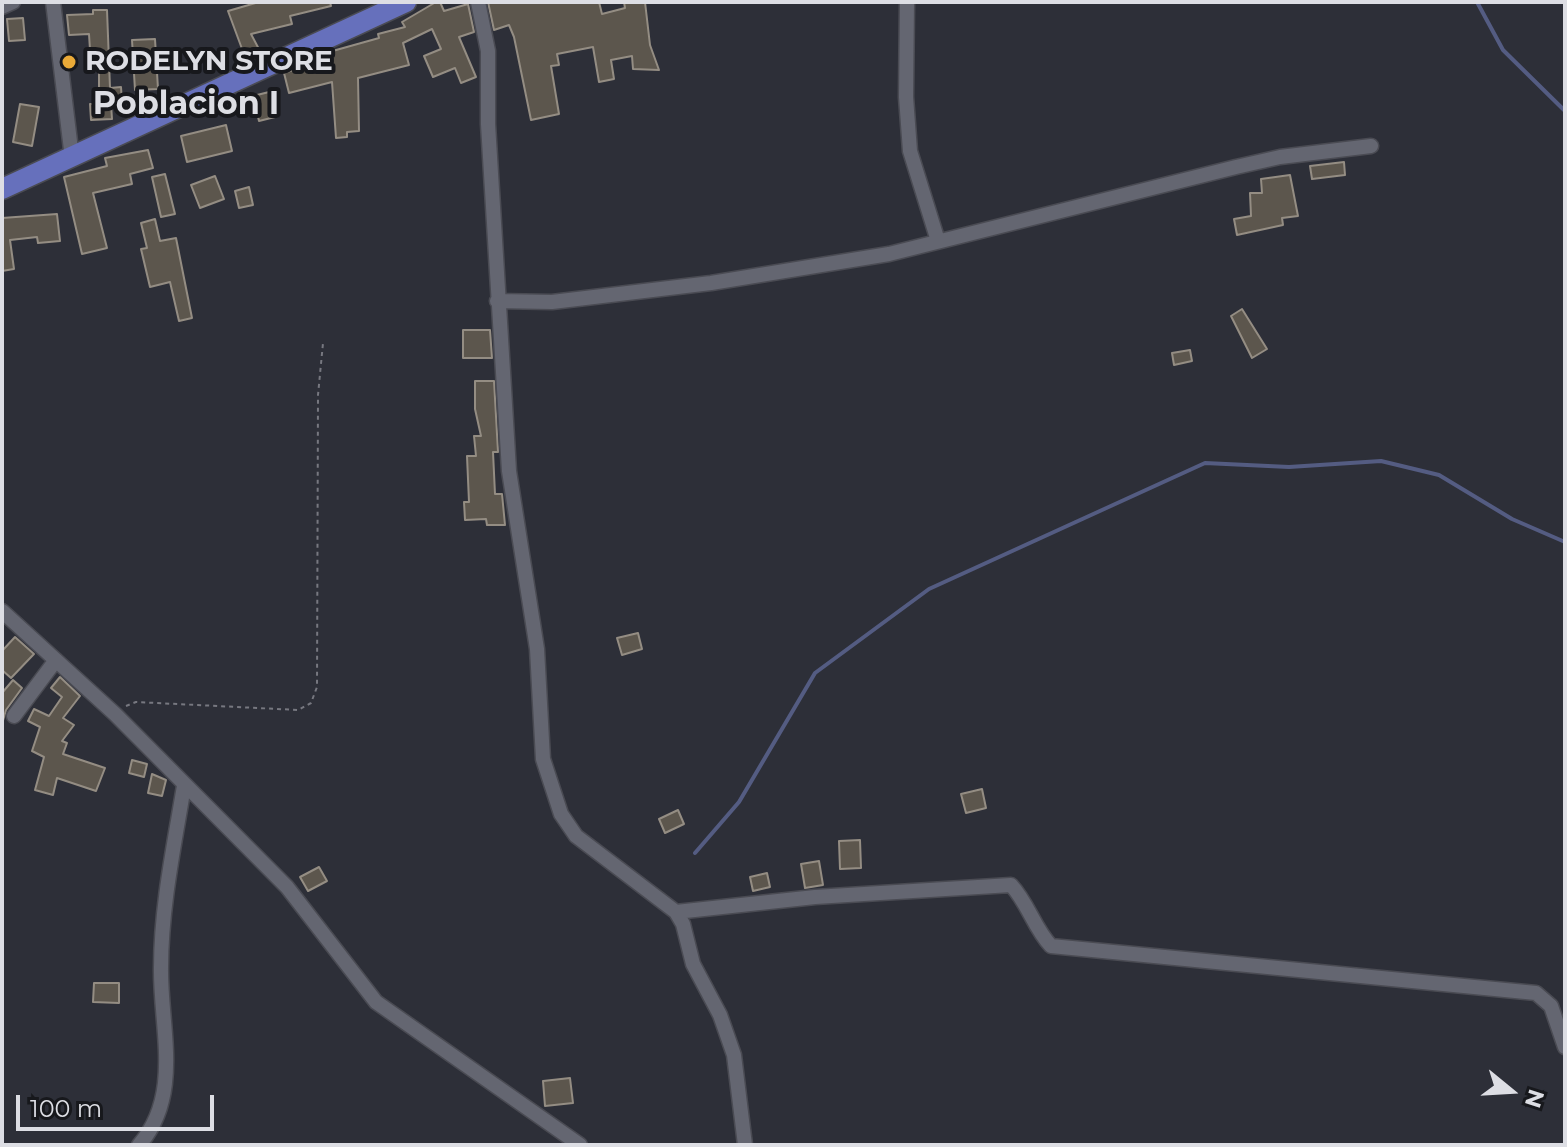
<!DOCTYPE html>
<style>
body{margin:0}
#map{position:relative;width:1567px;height:1147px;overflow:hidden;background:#2d2f38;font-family:Montserrat,sans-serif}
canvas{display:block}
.frame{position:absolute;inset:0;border:4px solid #dddee4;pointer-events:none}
.north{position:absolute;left:1471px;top:1051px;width:80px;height:80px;-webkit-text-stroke:6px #17181c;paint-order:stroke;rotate:108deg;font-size:22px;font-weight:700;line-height:32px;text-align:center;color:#dddee4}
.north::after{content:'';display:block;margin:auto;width:28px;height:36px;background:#dddee4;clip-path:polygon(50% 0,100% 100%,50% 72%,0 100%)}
.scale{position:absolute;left:16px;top:1095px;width:198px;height:36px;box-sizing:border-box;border:4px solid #dddee4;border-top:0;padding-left:10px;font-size:24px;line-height:28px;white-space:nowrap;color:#dddee4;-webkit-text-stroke:6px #17181c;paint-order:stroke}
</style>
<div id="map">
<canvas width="1567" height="1147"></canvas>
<div class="frame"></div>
<div class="north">N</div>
<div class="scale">100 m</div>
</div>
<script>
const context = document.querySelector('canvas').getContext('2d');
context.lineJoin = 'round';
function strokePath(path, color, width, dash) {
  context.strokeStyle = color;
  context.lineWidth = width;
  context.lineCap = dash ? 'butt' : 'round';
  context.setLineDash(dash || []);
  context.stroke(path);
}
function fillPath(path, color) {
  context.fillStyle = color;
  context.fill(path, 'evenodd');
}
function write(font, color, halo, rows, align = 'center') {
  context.font = font + ' Montserrat,sans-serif';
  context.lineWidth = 8;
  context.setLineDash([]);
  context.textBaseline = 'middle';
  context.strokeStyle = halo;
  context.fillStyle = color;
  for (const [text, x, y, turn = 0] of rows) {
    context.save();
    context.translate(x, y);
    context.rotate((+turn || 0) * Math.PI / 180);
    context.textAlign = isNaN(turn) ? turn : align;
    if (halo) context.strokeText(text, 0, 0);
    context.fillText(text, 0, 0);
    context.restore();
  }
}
const stream = new Path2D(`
 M1477 2 1503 50 1565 111
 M695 853 739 802 815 673 929 589 1205 463 1289 467 1381 461 1439 475 1512 519 1565 542`);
const building = new Path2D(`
 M259 2H330L331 6 290 16 292 24 251 34 261 53 245 57 228 11Z
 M436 2H440L444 11 468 4 474 32 459 37 476 77 461 83 455 68 433 77 424 56 441 49 432 29 403 43 409 65 358 78 359 131 347 132V137L336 138 332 82 289 93 284 73 324 60 322 55 329 52 379 38 378 34 405 27 402 22Z
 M488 2H599L602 14 625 8 624 2H645L650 45 659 70 633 69 632 56 611 60 614 79 599 82 593 47 557 54 559 65 551 66 559 114 531 120 514 37 509 25 494 30Z
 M93 10H107L110 88 121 87 122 103 111 104 112 119 91 120 90 104H99V65L91 66 89 34 69 35 67 15 93 14Z
 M23 18 25 40 9 41 7 19Z
 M155 39 158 89 135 90 132 40Z
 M273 91 279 116 259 121 253 96Z
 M20 104 39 107 32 146 13 142Z
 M226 125 232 151 187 162 181 136Z
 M148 150 153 168 130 174 132 184 93 193 107 248 82 254 64 177 107 166 105 158Z
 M1344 162 1345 175 1312 179 1310 166Z
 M165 174 175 214 161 217 152 177Z
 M1290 175 1298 216 1282 218 1283 225 1237 235 1234 219 1251 216 1250 193H1262L1261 179Z
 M215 176 224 199 200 208 191 185Z
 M249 187 253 205 239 208 235 191Z
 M57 214 60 241 38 243 37 237 10 240 14 269 2 271V218Z
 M155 219 160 241 176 238 192 318 179 321 170 282 150 287 141 249 147 248 141 223Z
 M1242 309 1267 349 1252 358 1231 316Z
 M463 330H490L492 358H463Z
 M1190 350 1192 361 1174 365 1172 353Z
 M475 381H494L498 452H493L495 494H502L505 525H487L486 519 465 520 464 502H469L467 456H476L474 436H481L475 409Z
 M638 633 642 649 622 655 617 638Z
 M15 637 34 654 11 678 2 670V651Z
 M60 677 80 696 63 718 74 725 62 741 67 743 63 754 105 768 96 791 57 778 53 795 35 790 44 757 32 751 40 727 28 721 34 709 49 716 62 697 51 688Z
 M13 680 22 688 6 710 2 724V693Z
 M132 760 147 764 144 777 129 773Z
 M152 774 166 780 162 796 148 793Z
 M982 789 986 808 966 813 961 794Z
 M678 810 684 824 665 833 659 819Z
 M860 840 861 868 840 869 839 841Z
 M819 861 823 885 805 888 801 864Z
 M319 867 327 881 308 891 300 877Z
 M767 873 770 887 753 891 750 877Z
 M94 983H119V1003L93 1002Z
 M570 1078 573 1103 545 1106 543 1081Z`);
const path = new Path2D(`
 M126 706 136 702 298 710 311 703 317 687 318 395 323 343`);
const street = new Path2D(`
 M53 2 72 158
 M478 2 488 51V124L509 471 537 649 543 759 561 814 576 836 676 912 683 924 693 964 720 1015 734 1055 745 1145
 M907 2 906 97 910 151 938 241
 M2 7 13 2
 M497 301 552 302 711 283 889 254 1236 167 1280 157 1371 146
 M2 611 115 714 287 887 376 1002 580 1145
 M14 716 56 660
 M676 912 815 897 1011 885C1028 903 1034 928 1051 946L1536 993 1551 1006 1565 1047
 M139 1145C183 1095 160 1027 161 968 161 907 174 846 184 786`);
const primary = new Path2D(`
 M2 189 406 2`);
const markers = [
 [69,62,8,"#eaaa38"]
];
const poiNames = [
 ["RODELYN STORE",85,62]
];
const quarterNames = [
 ["Poblacion I",186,105]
];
strokePath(stream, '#545c82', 4);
fillPath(building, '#5c564d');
strokePath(building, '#948d83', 2);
strokePath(street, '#4a4b53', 17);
strokePath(primary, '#4a4b53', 23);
strokePath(path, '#777880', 2, [4, 4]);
strokePath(street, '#646671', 14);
strokePath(primary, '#6670bc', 20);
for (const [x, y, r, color] of markers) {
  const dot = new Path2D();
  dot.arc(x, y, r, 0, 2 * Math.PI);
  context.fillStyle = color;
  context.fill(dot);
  strokePath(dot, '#17181c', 3);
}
write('bold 28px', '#dddee4', '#17181c', poiNames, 'left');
write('bold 32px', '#dddee4', '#17181c', quarterNames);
</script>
